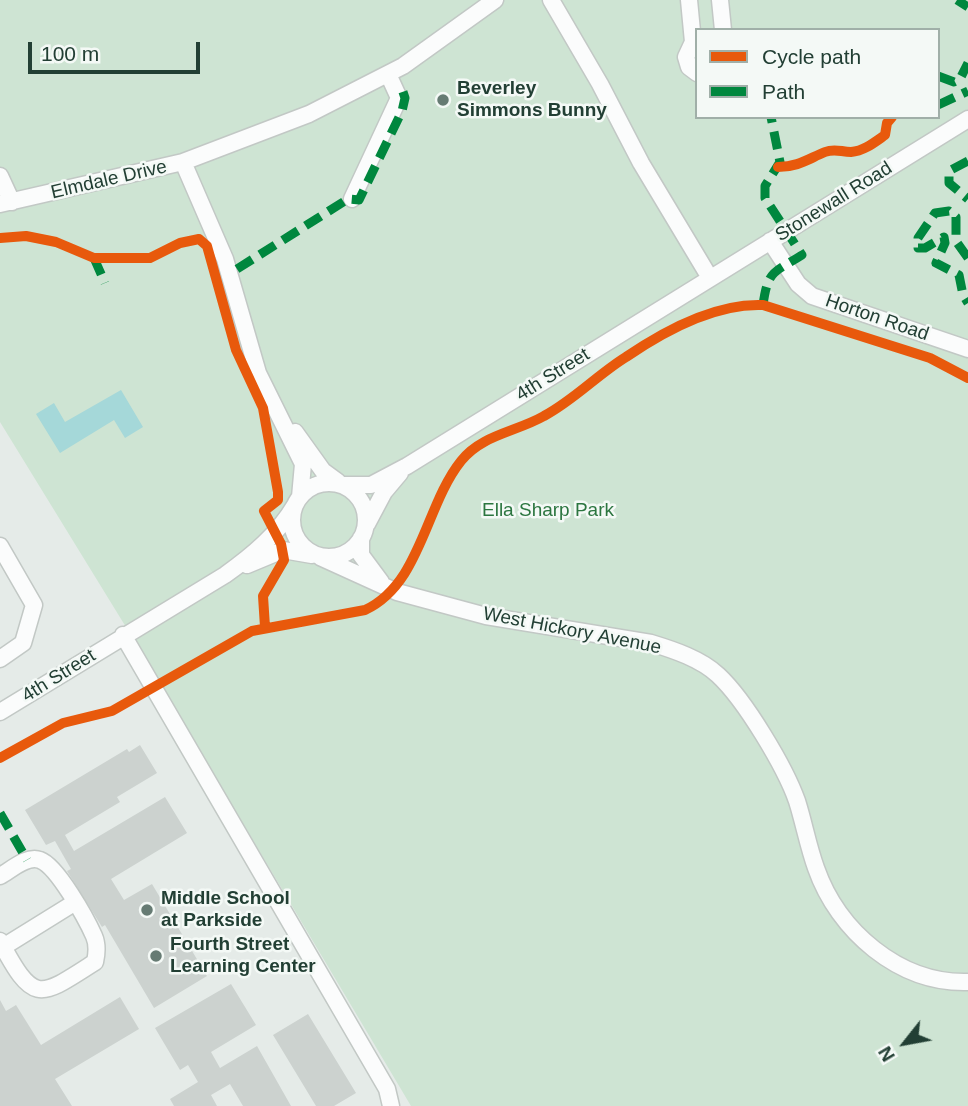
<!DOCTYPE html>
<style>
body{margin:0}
#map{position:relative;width:968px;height:1106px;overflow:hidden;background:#e5ebe8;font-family:Helvetica,sans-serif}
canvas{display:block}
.legend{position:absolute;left:695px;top:28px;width:245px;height:91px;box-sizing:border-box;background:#f4f9f6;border:2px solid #a0afa8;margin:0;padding:9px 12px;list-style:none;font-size:21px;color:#223f34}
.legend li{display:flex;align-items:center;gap:14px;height:35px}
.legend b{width:35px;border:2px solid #a0afa8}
.north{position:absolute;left:870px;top:1008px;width:70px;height:70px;-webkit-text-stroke:5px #f4f9f6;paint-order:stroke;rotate:239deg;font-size:19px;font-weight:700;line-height:28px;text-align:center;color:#223f34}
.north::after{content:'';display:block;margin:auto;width:24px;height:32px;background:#223f34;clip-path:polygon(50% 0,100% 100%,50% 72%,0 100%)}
.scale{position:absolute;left:28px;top:42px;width:172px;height:32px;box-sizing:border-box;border:4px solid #223f34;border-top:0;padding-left:9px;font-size:21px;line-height:24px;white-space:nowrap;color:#223f34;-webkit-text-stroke:5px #f4f9f6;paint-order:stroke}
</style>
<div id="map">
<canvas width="968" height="1106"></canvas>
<ul class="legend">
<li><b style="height:9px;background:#e8590c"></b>Cycle path</li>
<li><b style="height:9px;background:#00873e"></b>Path</li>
</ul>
<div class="north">N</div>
<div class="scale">100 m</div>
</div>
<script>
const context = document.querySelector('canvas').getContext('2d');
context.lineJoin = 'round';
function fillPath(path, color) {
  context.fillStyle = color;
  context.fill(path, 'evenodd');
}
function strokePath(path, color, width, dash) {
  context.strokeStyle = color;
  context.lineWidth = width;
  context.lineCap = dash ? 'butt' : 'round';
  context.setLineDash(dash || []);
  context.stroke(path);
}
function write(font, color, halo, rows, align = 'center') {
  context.font = font + ' Helvetica,sans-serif';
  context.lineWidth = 5;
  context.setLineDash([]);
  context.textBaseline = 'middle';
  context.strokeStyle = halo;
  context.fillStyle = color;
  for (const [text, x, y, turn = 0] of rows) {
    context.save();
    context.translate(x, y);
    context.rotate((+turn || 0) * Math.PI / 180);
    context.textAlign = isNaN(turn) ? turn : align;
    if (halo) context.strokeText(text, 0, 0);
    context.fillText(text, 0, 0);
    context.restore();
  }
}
const green = new Path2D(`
 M0 0H968V1106H411L129 632 0 422ZM697 30H938V117H697Z`);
const water = new Path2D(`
 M121 390 143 427 125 438 114 420 60 453 36 414 54 403 65 422Z`);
const building = new Path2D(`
 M140 745 157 773 117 797 120 802 65 835 74 851 165 797 187 833 111 879 124 900 152 884 207 976 154 1008 105 925 102 927 67 871 71 869 55 841 46 845 25 810 127 749 129 752Z
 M231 984 256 1025 211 1052 220 1068 257 1046 291 1106H243L230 1084 211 1095 217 1106H174L170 1099 198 1082 188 1065 180 1070 155 1028Z
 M120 997 139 1029 55 1079 72 1106H0V1000L6 1011 16 1005 41 1045Z
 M308 1014 356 1093 334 1106H316L273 1035Z`);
const minor = new Path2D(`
 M551 0 600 84 641 163 710 278
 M689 0 693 42 686 57 689 67 697 73
 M720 0 723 30
 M183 162 225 259 258 373 303 464 300 497
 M0 176 12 202
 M352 199 399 98 388 74
 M0 204 183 162 309 114 403 66 495 0
 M770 241 798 284 812 296 968 349
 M295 432 323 471 338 482
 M292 520a37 37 0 1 1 74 0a37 37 0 1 1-74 0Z
 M344 485H371L407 466 968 119
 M367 524 384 492 400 473
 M361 538V555L381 582
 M0 546 34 605 23 643 0 659
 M320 557 397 592 486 616 651 643C674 650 701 659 718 675 745 700 785 767 797 801 804 823 808 846 816 868 838 931 899 984 968 982
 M247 565 283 550 312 555
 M123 635 387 1089 391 1106
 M0 712 225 575C253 555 278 534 295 505
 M0 876C11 870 27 855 40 860 57 866 86 918 94 936 98 945 97 953 95 962 39 998 34 1005 0 941
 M0 949 74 903`);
const quiet = new Path2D(`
 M957 0 968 7
 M938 76 954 82 960 79 968 63
 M938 105 968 91
 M968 161 949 171V183L968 199
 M94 258 105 283
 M968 258 956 241V217L949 211 935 213 918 238V248H925L944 237 945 243 936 263 959 275 963 295 968 303
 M237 269 348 199 359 200 402 111 405 98 402 89
 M763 305C768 269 774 273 802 255L765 198V186L780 162 771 117
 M0 813 27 860`);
const cycleway = new Path2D(`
 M778 167C798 167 808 159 825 152 835 148 841 152 851 152 864 151 875 142 885 135L887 123 892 117
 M0 238 26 236 56 242 94 258H150L180 243 199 239 207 246 236 350 263 408 278 492V500L264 511 281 544 284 560 263 596 265 627
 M0 758 63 723 112 711 252 631 365 610C421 584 425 506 461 461 481 435 516 432 544 416 574 400 597 375 626 357 664 331 716 303 763 305L930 358 968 378`);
const markers = [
 [443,100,7,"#667b73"],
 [147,910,7,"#667b73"],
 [156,956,7,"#667b73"]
];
const poiNames = [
 ["Beverley",457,89],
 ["Simmons Bunny",457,111],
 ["Middle School",161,899],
 ["at Parkside",161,921],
 ["Fourth Street",170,945],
 ["Learning Center",170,967]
];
const streetNames = [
 ["Elmdale Drive",109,180,-13],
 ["Stonewall Road",834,202,-32],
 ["Horton Road",877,318,19],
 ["4th Street",553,375,-32],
 ["West Hickory Avenue",572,631,11],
 ["4th Street",59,676,-32]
];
const parkNames = [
 ["Ella Sharp Park",548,511]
];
fillPath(green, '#cee4d3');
fillPath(water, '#a5d8d9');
fillPath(building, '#ccd2cf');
strokePath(minor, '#c2c8c5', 19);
strokePath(minor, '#fbfcfc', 16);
strokePath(quiet, '#00873e', 9, [18, 9]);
strokePath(cycleway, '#e8590c', 10);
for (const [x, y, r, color] of markers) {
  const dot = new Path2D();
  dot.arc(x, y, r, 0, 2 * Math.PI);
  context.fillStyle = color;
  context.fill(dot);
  strokePath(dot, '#f4f9f6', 2.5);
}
write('bold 19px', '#223f34', '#f4f9f6', poiNames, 'left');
write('19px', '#223f34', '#f4f9f6', streetNames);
write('19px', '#2c7640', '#f4f9f6', parkNames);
</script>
